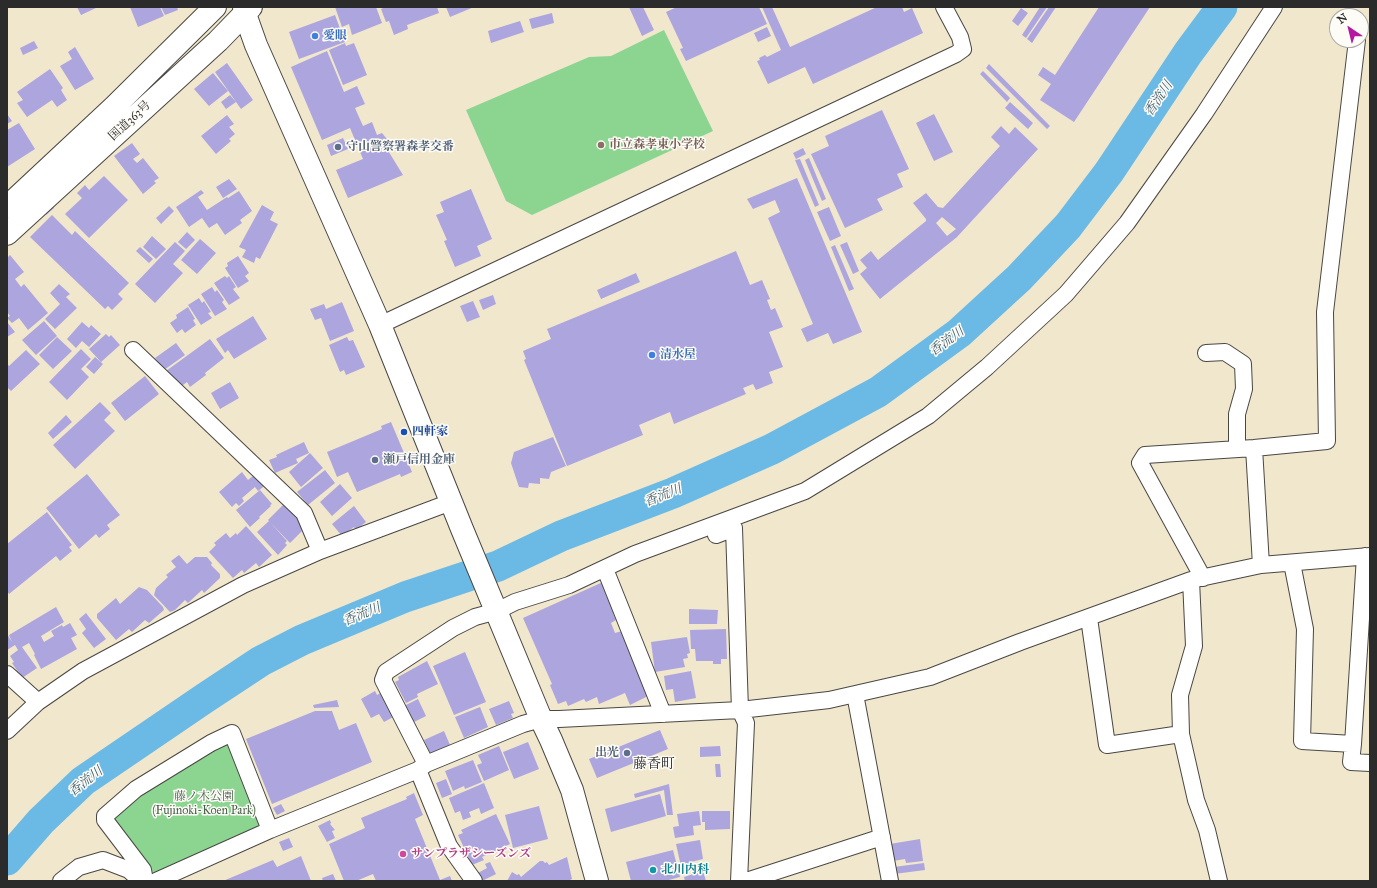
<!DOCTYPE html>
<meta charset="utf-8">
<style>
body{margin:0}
#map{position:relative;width:1377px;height:888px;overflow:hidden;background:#f1e7cd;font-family:"IM FELL Great Primer",serif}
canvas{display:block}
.frame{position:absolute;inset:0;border:8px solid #2b2b2b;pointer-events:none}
.north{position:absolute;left:1329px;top:8px;width:40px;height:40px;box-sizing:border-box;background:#fdfcf7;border:1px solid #a9a8a5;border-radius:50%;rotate:325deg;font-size:11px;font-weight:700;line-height:16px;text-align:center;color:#2b2b2b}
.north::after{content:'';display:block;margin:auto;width:14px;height:18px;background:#b5179e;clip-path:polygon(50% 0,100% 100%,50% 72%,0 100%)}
</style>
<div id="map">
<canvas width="1377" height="888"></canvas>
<div class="frame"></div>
<div class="north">N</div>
</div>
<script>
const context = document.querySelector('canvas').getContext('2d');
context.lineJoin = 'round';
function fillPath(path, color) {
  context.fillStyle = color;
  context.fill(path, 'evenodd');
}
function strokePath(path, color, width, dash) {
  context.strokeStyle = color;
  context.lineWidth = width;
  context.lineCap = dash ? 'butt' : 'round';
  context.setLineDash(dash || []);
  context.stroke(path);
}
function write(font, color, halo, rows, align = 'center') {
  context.font = font + ' "IM FELL Great Primer","Noto Serif JP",serif';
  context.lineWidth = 3;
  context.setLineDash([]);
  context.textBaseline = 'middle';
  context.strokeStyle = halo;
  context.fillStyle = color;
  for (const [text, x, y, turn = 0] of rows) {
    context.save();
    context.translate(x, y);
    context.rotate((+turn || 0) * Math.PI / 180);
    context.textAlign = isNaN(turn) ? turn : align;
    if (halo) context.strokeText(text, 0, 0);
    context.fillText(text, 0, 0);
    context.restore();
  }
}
const green = new Path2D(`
 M664 30 713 131 532 215 506 201 466 110 589 57 611 56Z
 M223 742 230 747 260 822 256 831 158 874 148 870 114 823V815L140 792Z`);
const river = new Path2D(`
 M7 860 41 821 83 781 205 698 261 661 302 640 405 597 498 566 561 536 673 493 772 449 878 392 959 333 1019 278 1068 226 1109 172 1188 53 1222 7`);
const building = new Path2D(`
 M77 7H98L81 15Z
 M130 7H160L164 16 138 27Z
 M161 7H177L178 10 165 15Z
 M335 7H342V8L346 7H376L382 23 352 35 349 24 342 27Z
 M385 7H437L439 13 407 25 408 29 394 35 389 21 386 22 381 9Z
 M446 7H474L450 17Z
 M629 7H643L654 30 642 36Z
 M677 7H759L767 24 686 61 680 49 683 48 666 12Z
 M762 7H772L790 47 877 7H902L904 12 912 8 923 33 813 84 805 67 768 84 757 61 760 60 759 58 765 55 767 57 781 50Z
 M1040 7H1047L1026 38 1022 35Z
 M1049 7H1056L1032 43 1027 39Z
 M1099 7H1150L1074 122 1040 100 1051 84 1038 75 1043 67 1055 75Z
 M1021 8 1028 13 1018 26 1012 21Z
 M552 13 554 23 532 29 529 19Z
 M335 15 345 42 299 59 289 32Z
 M520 21 524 32 491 43 488 31Z
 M767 27 771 36 758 42 754 33Z
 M34 41 38 48 23 55 20 48Z
 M345 43 346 46 354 43 367 75 343 85 329 50Z
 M75 47 94 79 75 90 60 66 72 59 68 52Z
 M327 51 344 92 357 86 365 104 355 108 363 126 372 122 377 135 382 133 391 144 382 147 384 150 387 149 403 175 348 198 336 170 363 159 350 128 322 140 291 67Z
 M227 63 253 100 241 109 215 72Z
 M989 64 1050 126 1047 129 986 68Z
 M50 69 63 88 61 90 67 100 57 107 52 100 27 117 17 103 23 100 17 92Z
 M983 71 1010 98 1007 102 980 74Z
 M213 73 228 91 209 106 194 89Z
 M230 95 236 102 226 109 221 102Z
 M1010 102 1033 123 1028 129 1005 108Z
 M882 110 909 169 897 174 903 187 877 199 883 210 845 228 811 154 829 146 825 136Z
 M7 114 12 121 7 124Z
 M934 114 953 152 934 161 916 123Z
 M227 115 234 124 229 127 235 134 229 139 231 141 216 154 201 136Z
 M19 123 35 149 7 167V130Z
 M1001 126 1009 134 1015 127 1038 149 957 237 880 299 860 274 867 268 860 260 871 251 878 260 926 221V219L913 203 926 193 938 207 943 208 1000 146 991 137ZM942 217 956 229 947 236 936 223Z
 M343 138 348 149 331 156 327 145Z
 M132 143 140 154 133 159 137 163 143 158 159 178 154 181 156 183 143 194 114 156Z
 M803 148 806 154 796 159 793 153Z
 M809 158 826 199 822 201 805 160Z
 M800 159 819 205 815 207 795 160Z
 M104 176 128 200 89 238 65 214 82 198 77 193 85 185 89 190Z
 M797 178 862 332 833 344 828 333 807 342 801 329 813 324 768 218 780 212 775 200 753 209 747 199Z
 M229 179 237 189 223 198 216 187Z
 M471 189 492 239 477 246 481 256 455 267 444 241 447 240 436 215 444 212 440 202Z
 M201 190 204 193 198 197 207 210 227 197 228 198 239 191 252 211 240 220 242 223 225 235 217 223 209 228 202 218 189 227 176 207Z
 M51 204 54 208 46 215 43 211Z
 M262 205 274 212 270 220 278 224 260 259 256 257 254 263 242 257 246 250 239 247Z
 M169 206 174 211 161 224 156 218Z
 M829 207 841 236 830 241 817 212Z
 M52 215 72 235 75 231 129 283 118 294 123 299 112 310 108 306 105 309 30 237Z
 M187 232 195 240 186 249 178 242Z
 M152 236 166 249 156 259 143 247Z
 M200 239 216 253 197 274 181 260Z
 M175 242 185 251 173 264 183 273 155 303 135 284Z
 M847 242 859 271 853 274 840 245Z
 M835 245 854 289 849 291 831 247Z
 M140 247 153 259 149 263 136 251Z
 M736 251 750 285 762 280 770 299 767 300 771 310 775 308 783 327 769 332 783 367 769 372 773 383 756 390 753 384 743 388 746 394 674 424 670 412 639 425 643 435 567 466 524 360 526 359 523 351 551 339 547 329Z
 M10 255 24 272 15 279 21 287 24 284 48 313 28 330 19 318 12 323 7 318 10 316 7 312V258Z
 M238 256 249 273 245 276 249 281 238 288 225 268 228 266 227 263Z
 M636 273 640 282 601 299 597 290Z
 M225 276 227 278 229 276 236 287 233 289 240 298 229 305 214 283Z
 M59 284 70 294 66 297 77 308 55 329 45 319 60 304 50 293Z
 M212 287 215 292 217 290 224 300 222 302 227 309 215 316 201 294Z
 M493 295 496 304 483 310 479 300Z
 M199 298 202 303 204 301 211 312 208 313 212 318 201 325 188 305Z
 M473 301 480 317 467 322 460 306Z
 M342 302 354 331 330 341 321 318 315 320 310 309 324 304 326 309Z
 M188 307 195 319 193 320 196 325 185 333 182 329 177 333 170 323 177 318 176 315Z
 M253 316 267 339 234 359 228 350 225 353 216 339Z
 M44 321 57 336 36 355 22 340Z
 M7 322 15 332 7 337Z
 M82 322 89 328 91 325 101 334 89 347 82 341 76 348 67 339Z
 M106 334 109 337 111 335 120 345 101 362 89 349Z
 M57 337 72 351 53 369 39 355Z
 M347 337 349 341 353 340 365 367 346 375 344 370 340 372 329 345Z
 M210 339 224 358 205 373 206 375 190 387 187 382 179 388 166 371Z
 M176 343 185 355 164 370 155 358Z
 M81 349 91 359 81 369 89 377 67 400 49 382Z
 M26 350 40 364 11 391 7 387V364L9 366Z
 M95 357 103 364 94 374 86 367Z
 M145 376 159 394 125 421 111 403Z
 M230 382 239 398 220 409 211 393Z
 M100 402 111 413 104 420 115 431 75 469 53 445Z
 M66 415 72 422 53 439 48 433Z
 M391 422 412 472 401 477 400 474 357 492 348 472 337 477 327 452 382 429 381 426Z
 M553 437 566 466 551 472 549 479 540 478V484L529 483 528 488 519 487 511 463 514 452Z
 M304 442 309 453 296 459 298 463 275 473 269 460 277 457 276 455Z
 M310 453 323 468 301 487 289 472Z
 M325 470 335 483 308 505 297 492Z
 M242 472 248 480 258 472 267 484 258 491 255 487 242 498 244 501 239 506 236 503 232 507 219 492Z
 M87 474 120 515 107 525 110 529 99 538 96 534 79 549 46 508Z
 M340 484 352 498 332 516 320 502Z
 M260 490 272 504 270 505 271 506 259 517 260 518 250 527 236 510Z
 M286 502 301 517 303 527 301 529 302 531 290 543 268 520Z
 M354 506 366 522 356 530 354 527 342 536 332 524Z
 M47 512 72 545 69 547 72 551 60 561 56 556 9 594 7 591V544Z
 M269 521 287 541 285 543 287 545 278 555 257 532Z
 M246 526 272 555 259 567 256 563 244 573 242 570 233 578 209 552 216 545 214 543 226 533 230 538 236 533 237 535Z
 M179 555 187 564 195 557H207L212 563 211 565 220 574V578L204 593 202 590 188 603 185 600 175 610 170 612 154 595 156 588 168 577 166 575 176 567 171 561Z
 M603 582 617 612 613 613 616 620 611 623 615 633 622 631 650 695 630 705 625 693 599 704 597 697 586 702 584 699 568 706 566 701 558 704 550 685 552 684 523 618Z
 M139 587 147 590 163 607 164 610 149 623 145 620 132 632 129 629 116 640 97 618V614L116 598 120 604Z
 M56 607 64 622 41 636 44 642 54 636 51 631 62 625 63 627 70 623 77 635 71 638 77 649 41 669 34 655 35 654 29 643 22 647 37 668 22 678 12 663 14 662 10 656 18 650 15 645 7 650V634L12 642 9 635Z
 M689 609 718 610 717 624H689Z
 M86 613 106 639 94 648 82 633 86 629 79 619Z
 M726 629 727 659H721V664H713V661H696L695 649H691L690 630Z
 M687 637 690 653 687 654 688 658 683 659 685 667 655 672 651 642Z
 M465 652 486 702 454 715 433 666Z
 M427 661 438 684 417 694 418 697 406 703 395 682 399 680 398 677Z
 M691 671 696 698 675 702 673 689 666 690 664 676Z
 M375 691 377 695 382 692 395 716 384 722 379 714 371 718 361 699Z
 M418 699 426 716 412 723 404 706Z
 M337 700 339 707 314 708 313 705Z
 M509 701 514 713 511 714 513 718 496 725 489 709Z
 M480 707 488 727 464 738 455 717Z
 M315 711H332L339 730 356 723 372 762 272 804 246 739Z
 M660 730 668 749 597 778 589 759Z
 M444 731 450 745 430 753 424 740Z
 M528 742 539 769 514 779 503 752Z
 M499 746 509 770 484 781 477 765 482 763 478 755Z
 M720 746 721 756 700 757V747Z
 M473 760 482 782 465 789 464 786 453 791 445 771Z
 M715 764H720L721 777H716Z
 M446 779 452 794 442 798 436 783Z
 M484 783 494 808 481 814 479 808 469 812 471 817 463 820 460 811 455 813 449 798Z
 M669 784 673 815H667L664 790 635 798 634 794Z
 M414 793 423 815 415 819 440 880 450 876 452 881H376L373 874 356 881H344L329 844 365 828 361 818 407 799 406 797Z
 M660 794 666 816 611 832 605 809Z
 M281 804 285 811 277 815 273 808Z
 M539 806 548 839 513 848 505 815Z
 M699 811 701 825 693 826 694 835 675 838 673 827 679 826 677 814Z
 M702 811H730V829L705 830V822H702Z
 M496 814 510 844 482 857 484 860 472 865 458 835 463 833 461 830Z
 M330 820 331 823 330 824 335 830 332 831 335 838 327 842 318 826Z
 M289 838 293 847 283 851 279 842Z
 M920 839 923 861 906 863 905 859 893 861 890 844Z
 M700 840 703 859 691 862 692 869 682 871 676 844Z
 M673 850 680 877 665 881H631L626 862Z
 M301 856 311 881H223L273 860 277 867Z
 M567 857 572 879 568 881H507L512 872 517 875 519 874 521 877 540 861H543L545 863 547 862 549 865Z
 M490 862 496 874 482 881 478 873 487 868 485 864Z
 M924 863 925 870 894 874V867Z
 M703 871 706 881H685L684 877Z
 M333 874 336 881H323L322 878Z`);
const street = new Path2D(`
 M380 325 956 54 963 49 960 37 944 7
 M133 350 304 513 320 551
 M1206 353 1225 352 1243 364 1244 389 1237 414V449
 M1254 448 1261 565
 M716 535 734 528 740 710 746 723 739 881
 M1365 556 1353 744 1351 762 1370 763
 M1292 563 1305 629 1302 741 1353 744
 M605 569 663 714
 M1203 578 1140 463 1145 455 1254 448 1327 441 1325 312 1357 40
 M1191 580 1194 646 1180 695 1181 734 1196 800 1207 830 1219 881
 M1089 618 1107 745 1181 734
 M7 674 38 702
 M855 694 890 881
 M7 731 38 702 83 671 243 585 320 551 451 502
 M426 764 383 680 386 672 453 628 475 617 497 611 515 602 569 585 635 554 805 491 928 416 987 367 1066 294 1127 223 1204 114 1274 7
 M418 770 449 846 474 881
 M61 881 79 867 103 860 129 870 141 881
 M145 881 143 870 105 820V816L136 789 211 743 232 733 270 830
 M156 881 270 830 418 770 426 764 523 724 541 719H559L740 710 829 700 930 677 1020 642 1191 580 1261 565 1370 556
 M746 881 882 837`);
const secondary = new Path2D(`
 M244 7 245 14 256 45 380 325 462 529 541 719 551 740 572 790 597 881`);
const highway = new Path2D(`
 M7 207 114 107 215 7
 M7 234 218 41 251 7`);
const markers = [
 [315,36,4,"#3f7fe0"],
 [601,145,4,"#8d6e63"],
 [338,147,4,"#5c6f8a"],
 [652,355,4,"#3f7fe0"],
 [404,432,4,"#1a4fb4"],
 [375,460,4,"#5c6f8a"],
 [627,753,4,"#5c6f8a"],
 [403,854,4,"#d1479c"],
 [653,870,4,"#0f9aa8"]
];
const shopNames = [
 ["愛眼",323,36],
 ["清水屋",660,355]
];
const streetNames = [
 ["国道363号",130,121,-43]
];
const educationNames = [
 ["市立森孝東小学校",609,145]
];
const serviceNames = [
 ["守山警察署森孝交番",346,147],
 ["瀬戸信用金庫",383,460],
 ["出光",619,753,"right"]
];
const transitNames = [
 ["四軒家",412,432]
];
const parkNames = [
 ["藤ノ木公園",204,797],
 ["(Fujinoki-Koen Park)",204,811]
];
const hotelNames = [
 ["サンプラザシーズンズ",411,854]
];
const cultureNames = [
 ["北川内科",661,870]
];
const waterNames = [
 ["香流川",1159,99,-56],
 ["香流川",947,342,-37],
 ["香流川",663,496,-22],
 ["香流川",362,615,-23],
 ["香流川",86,782,-38]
];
const quarterNames = [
 ["藤香町",654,765]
];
fillPath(green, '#8cd590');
strokePath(river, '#6bbae5', 31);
fillPath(building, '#ada5de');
strokePath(street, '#494743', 18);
strokePath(secondary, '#494743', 24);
strokePath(highway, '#494743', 24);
strokePath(street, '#fff', 16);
strokePath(secondary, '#fff', 22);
strokePath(highway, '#fff', 22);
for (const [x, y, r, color] of markers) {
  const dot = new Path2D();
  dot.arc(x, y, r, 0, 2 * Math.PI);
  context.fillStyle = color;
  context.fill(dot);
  strokePath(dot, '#fdfcf7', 1.5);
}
write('bold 12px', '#366cbe', '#fdfcf7', shopNames, 'left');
write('12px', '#2b2b2b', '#fdfcf7', streetNames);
write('bold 12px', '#785e54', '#fdfcf7', educationNames, 'left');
write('bold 12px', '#4e5e75', '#fdfcf7', serviceNames, 'left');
write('bold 12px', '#164399', '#fdfcf7', transitNames, 'left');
write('12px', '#485e49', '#fdfcf7', parkNames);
write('bold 12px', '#b23c85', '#fdfcf7', hotelNames, 'left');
write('bold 12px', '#0d838f', '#fdfcf7', cultureNames, 'left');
write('italic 13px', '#415d6c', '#fdfcf7', waterNames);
write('14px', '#2b2b2b', '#fdfcf7', quarterNames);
</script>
